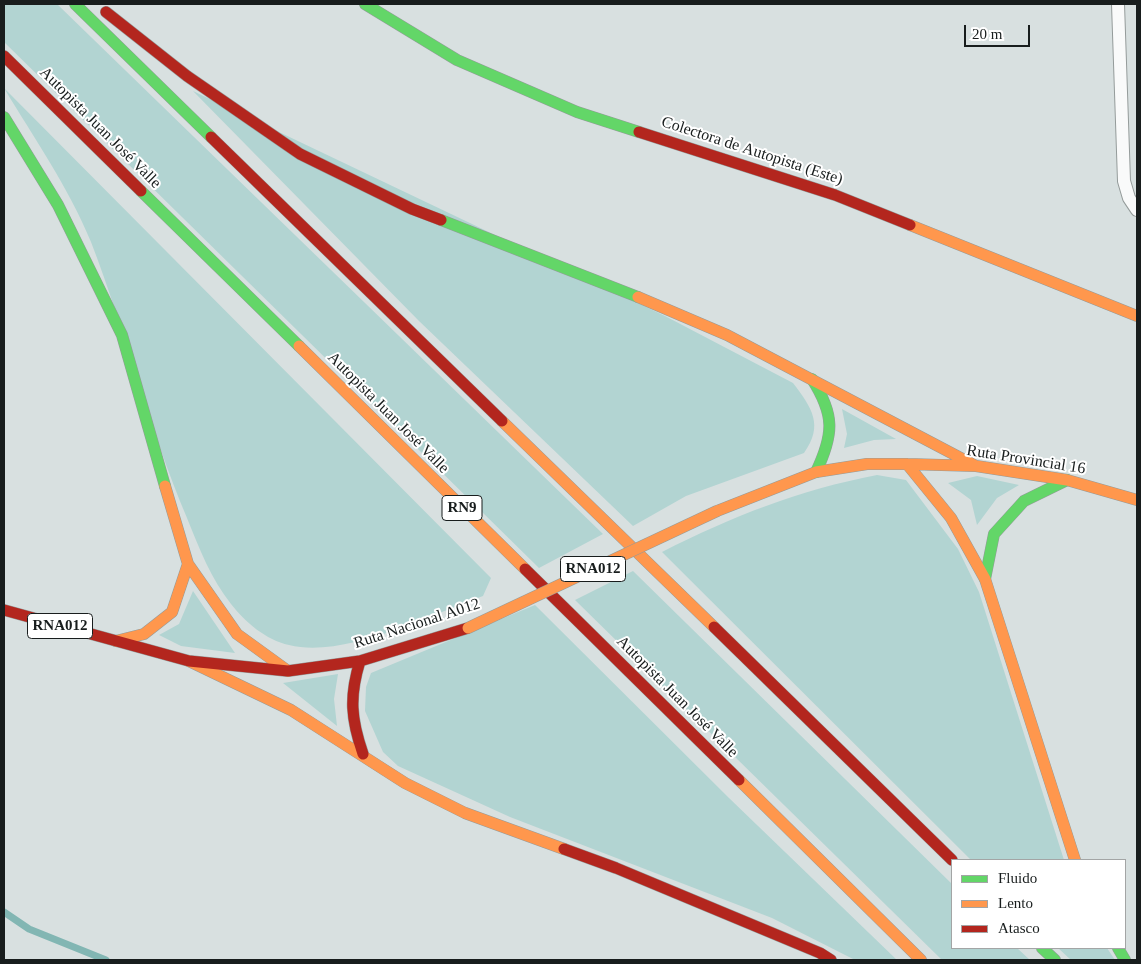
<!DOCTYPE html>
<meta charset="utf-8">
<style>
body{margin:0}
#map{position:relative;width:1141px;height:964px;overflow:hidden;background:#d8e0e0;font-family:Georgia,serif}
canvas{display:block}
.frame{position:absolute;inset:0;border:5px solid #181d1d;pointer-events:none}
.legend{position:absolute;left:951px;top:859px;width:175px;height:90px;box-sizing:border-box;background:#fff;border:1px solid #a3a5a5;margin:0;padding:6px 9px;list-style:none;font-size:15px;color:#181d1d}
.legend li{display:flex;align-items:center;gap:10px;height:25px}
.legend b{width:25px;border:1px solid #a3a5a5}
.scale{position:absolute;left:964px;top:25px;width:66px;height:22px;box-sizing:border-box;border:2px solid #181d1d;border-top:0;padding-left:6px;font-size:15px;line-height:18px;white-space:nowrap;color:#181d1d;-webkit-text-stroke:4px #fff;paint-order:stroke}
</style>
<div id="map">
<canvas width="1141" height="964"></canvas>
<div class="frame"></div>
<ul class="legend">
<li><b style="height:6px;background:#63d668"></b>Fluido</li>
<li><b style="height:6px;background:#ff974d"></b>Lento</li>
<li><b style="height:6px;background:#b3261e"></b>Atasco</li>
</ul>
<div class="scale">20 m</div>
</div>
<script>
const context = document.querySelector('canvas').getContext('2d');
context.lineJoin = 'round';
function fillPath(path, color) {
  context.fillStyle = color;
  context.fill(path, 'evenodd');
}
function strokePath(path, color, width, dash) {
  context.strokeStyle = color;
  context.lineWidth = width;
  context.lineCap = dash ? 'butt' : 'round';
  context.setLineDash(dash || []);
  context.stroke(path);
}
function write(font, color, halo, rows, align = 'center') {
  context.font = font + ' Georgia,serif';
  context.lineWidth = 4;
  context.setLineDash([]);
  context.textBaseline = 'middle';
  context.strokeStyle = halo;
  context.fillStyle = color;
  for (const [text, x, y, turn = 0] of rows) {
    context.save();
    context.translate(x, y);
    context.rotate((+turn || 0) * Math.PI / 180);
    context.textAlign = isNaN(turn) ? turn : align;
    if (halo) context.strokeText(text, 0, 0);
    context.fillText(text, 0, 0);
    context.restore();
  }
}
const green = new Path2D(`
 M4 4H57L603 534 539 568 4 42Z
 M4 88 491 578 483 596C430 615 344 659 289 645 266 640 245 622 231 604 211 579 199 548 187 518 149 428 126 333 91 242 69 188 34 138 4 88Z
 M193 91 665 316 793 383C812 408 824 425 804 453L686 496 633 526 419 321Z
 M842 409 896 439 874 440 844 448 847 434Z
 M877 475 906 480 958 549 979 592 1064 860H971L662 552C733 516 799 490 877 475Z
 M977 476 1019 485 997 498 977 525 971 500 948 483Z
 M633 571 952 884V948H1017L1030 960H942L575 600Z
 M193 591 235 653 181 646 159 635 179 624Z
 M535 605 729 798 897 960H855L772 918 510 817 398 766 383 752 365 711 366 687 371 673Z
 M338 674 334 699 337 726 283 683Z
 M1058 948H1107L1115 960H1071Z`);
const stream = new Path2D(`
 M4 912 29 929 106 960`);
const lane = new Path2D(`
 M1118 4 1124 181 1129 198 1137 210`);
const fast = new Path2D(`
 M75 4 211 137
 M365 4 457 60 577 112 639 132
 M4 117 58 205 122 335 165 486
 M141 191 299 346
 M441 220 638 297
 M812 379C835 415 834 434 816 472
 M985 579 994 534 1024 501 1067 480
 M1042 948 1055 960
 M1118 948 1125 960`);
const slow = new Path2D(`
 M910 225 1137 316
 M638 297 727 335 976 466
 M299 346 525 569
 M502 421 714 627
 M907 464 976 466 1067 480 1137 500
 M907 464 951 518 985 579 1075 860
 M165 486 188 564 237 634 288 671
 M717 511 816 472 867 464H907
 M116 641 144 634 172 612 188 564
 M189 661 291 710 405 783 465 813 564 849
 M739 780 921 960`);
const jam = new Path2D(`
 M106 12 187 76 300 154 412 209 441 220
 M4 56 141 191
 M639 132 835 195 910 225
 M211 137 502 421
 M525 569 739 780
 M4 610 189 661 288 671 360 661 468 628
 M714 627 952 860
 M360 661C349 697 351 719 363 754
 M564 849 616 868 820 953 831 960`);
const slowBridge = new Path2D(`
 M468 628 717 511`);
const shields = [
 [462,508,40],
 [593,569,65],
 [60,626,65]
];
const shieldNames = [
 ["RN9",462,508],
 ["RNA012",593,569],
 ["RNA012",60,626]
];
const streetNames = [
 ["Autopista Juan José Valle",100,128,45],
 ["Colectora de Autopista (Este)",752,151,18],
 ["Autopista Juan José Valle",388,413,45],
 ["Ruta Provincial 16",1026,460,9],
 ["Ruta Nacional A012",417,624,-18],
 ["Autopista Juan José Valle",677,697,45]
];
fillPath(green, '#b2d4d2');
strokePath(stream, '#82b6b3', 7);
strokePath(lane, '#949b9a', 14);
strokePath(fast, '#949b9a', 12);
strokePath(slow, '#949b9a', 12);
strokePath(jam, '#949b9a', 12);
strokePath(lane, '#f9fafa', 12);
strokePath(fast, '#63d668', 11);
strokePath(slow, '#ff974d', 11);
strokePath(jam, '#b3261e', 11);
strokePath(slowBridge, '#949b9a', 12, []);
strokePath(slowBridge, '#ff974d', 11);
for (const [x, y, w] of shields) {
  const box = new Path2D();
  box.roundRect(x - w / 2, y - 12.5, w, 25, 4);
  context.fillStyle = '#fff';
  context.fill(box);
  strokePath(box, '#181d1d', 1);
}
write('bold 15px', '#181d1d', null, shieldNames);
write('16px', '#181d1d', '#fff', streetNames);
</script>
